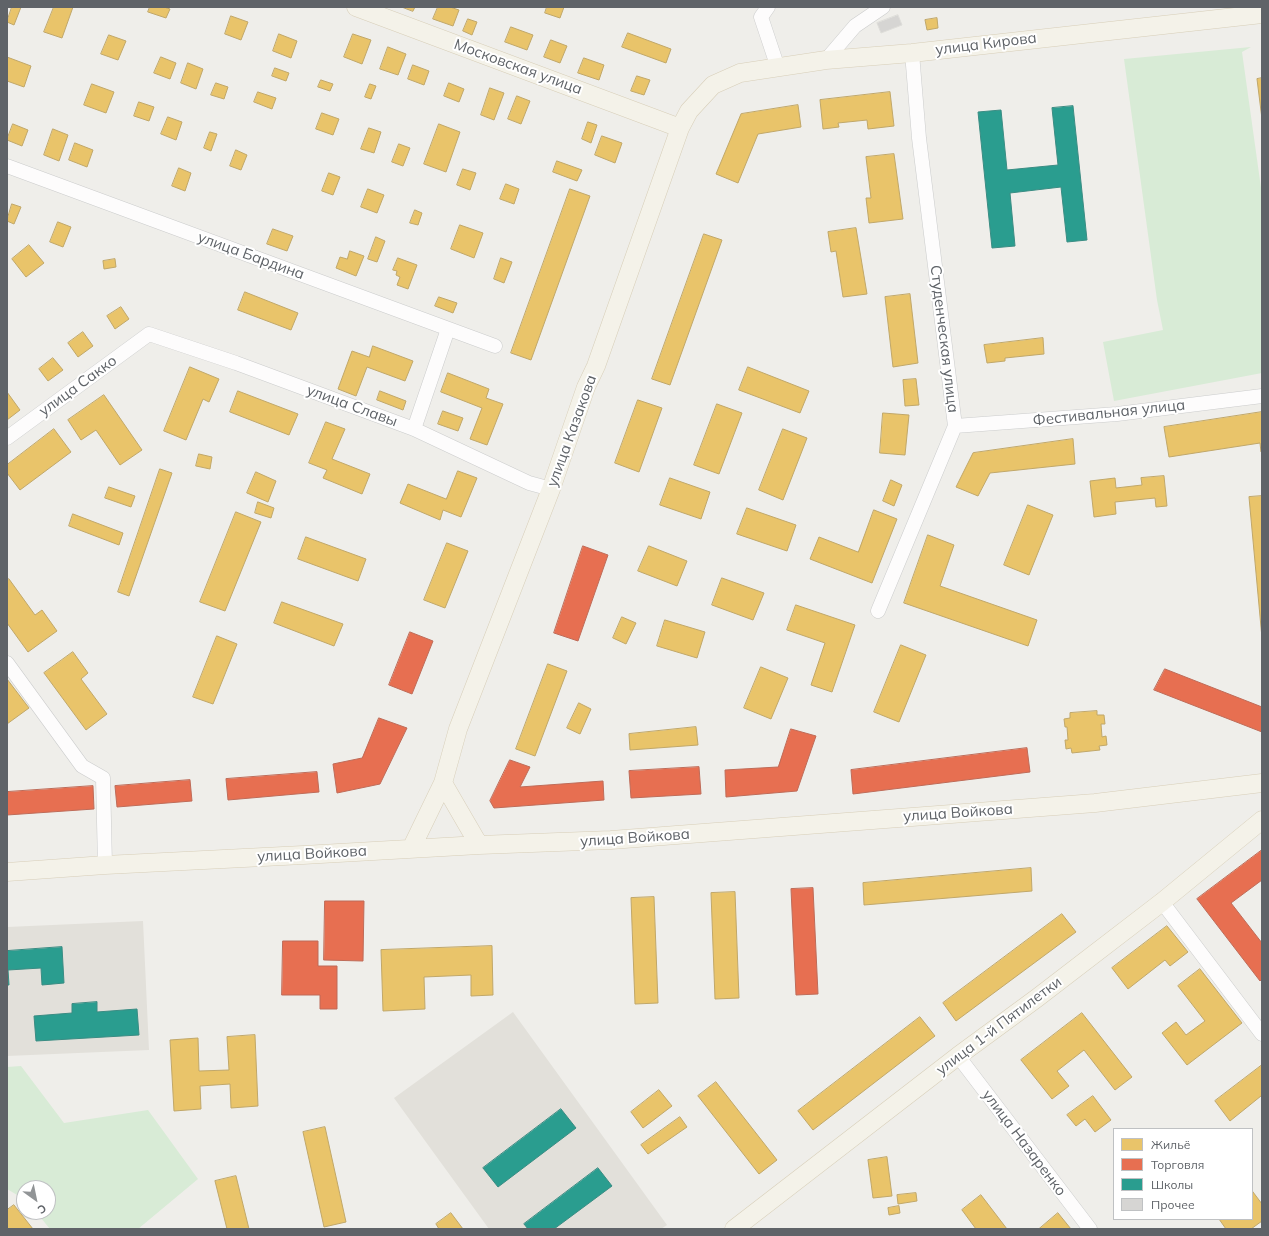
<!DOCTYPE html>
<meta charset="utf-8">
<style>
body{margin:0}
#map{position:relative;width:1269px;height:1236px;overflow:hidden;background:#efeeea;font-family:Mulish,sans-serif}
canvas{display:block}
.frame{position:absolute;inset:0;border:8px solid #5f6368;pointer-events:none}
.legend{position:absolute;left:1113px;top:1128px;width:140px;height:92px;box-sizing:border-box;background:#fff;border:1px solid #bfc1c3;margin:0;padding:5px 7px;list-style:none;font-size:12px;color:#5f6368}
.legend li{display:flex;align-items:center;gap:8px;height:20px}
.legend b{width:20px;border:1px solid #bfc1c3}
.north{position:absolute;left:16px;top:1180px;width:40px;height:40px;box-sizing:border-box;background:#fff;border:1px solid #bfc1c3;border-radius:50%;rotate:147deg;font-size:11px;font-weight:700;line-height:16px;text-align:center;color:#5f6368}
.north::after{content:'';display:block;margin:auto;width:14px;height:18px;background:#919496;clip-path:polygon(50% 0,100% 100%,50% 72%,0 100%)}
</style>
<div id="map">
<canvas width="1269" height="1236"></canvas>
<div class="frame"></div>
<ul class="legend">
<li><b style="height:11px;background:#e9c46a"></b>Жильё</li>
<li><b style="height:11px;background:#e76f51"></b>Торговля</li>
<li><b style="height:11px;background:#2a9d8f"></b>Школы</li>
<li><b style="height:11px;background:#d6d5d3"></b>Прочее</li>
</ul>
<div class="north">С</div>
</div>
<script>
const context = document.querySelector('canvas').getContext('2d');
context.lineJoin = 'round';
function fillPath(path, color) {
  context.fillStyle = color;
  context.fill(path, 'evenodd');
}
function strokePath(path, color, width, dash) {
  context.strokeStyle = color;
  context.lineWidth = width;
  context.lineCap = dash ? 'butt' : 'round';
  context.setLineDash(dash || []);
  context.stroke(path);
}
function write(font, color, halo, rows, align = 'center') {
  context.font = font + ' Mulish,sans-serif';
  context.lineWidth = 4;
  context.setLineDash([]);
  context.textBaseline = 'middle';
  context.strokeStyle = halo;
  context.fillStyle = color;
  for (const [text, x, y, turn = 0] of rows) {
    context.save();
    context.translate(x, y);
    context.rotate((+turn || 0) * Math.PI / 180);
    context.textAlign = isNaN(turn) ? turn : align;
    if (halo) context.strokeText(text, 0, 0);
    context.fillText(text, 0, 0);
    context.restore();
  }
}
const education = new Path2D(`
 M143 921 149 1050 7 1056V927Z
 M513 1012 667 1225 661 1229H489L394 1098Z`);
const green = new Path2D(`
 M1251 47 1242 52 1262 195V373L1114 401 1103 342 1163 330 1157 300 1124 59Z
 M21 1066 64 1123 148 1110 198 1179 138 1229H50L36 1212H48V1188H24V1199L7 1189V1067Z`);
const homes = new Path2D(`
 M12 7H21L14 25 7 22Z
 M54 7H73L62 38 44 32Z
 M150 7H164L170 9 166 18 148 12Z
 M402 7H415L413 11Z
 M438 7H450L459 10 453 26 433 19Z
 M547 7H564L560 18 545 13Z
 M231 16 248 22 241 40 225 34Z
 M937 18 938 28 927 30 925 20Z
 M468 19 477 22 472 35 463 31Z
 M511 27 533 35 527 50 505 42Z
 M628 33 671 49 666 63 622 47Z
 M279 34 297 41 291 58 273 51Z
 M353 34 371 40 362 64 344 57Z
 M109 35 126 41 118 60 101 54Z
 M551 40 567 46 560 63 544 57Z
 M388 47 406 54 398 75 380 69Z
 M7 57 31 66 24 87 7 81Z
 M161 57 176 63 170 79 154 73Z
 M584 58 604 65 599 80 578 73Z
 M188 63 203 69 196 89 181 83Z
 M413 65 429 71 424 85 408 79Z
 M275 68 289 73 286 81 272 76Z
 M637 76 650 80 644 95 631 91Z
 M1262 78V119L1257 79Z
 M321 80 333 84 330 91 318 87Z
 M216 83 228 87 224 99 211 95Z
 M449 83 464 89 459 102 444 96Z
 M92 84 114 92 106 113 84 105Z
 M370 84 376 86 371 99 365 97Z
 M490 88 504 93 494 120 481 115Z
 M258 92 276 98 272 109 254 102Z
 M890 92 894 126 868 129 867 120 838 123 839 127 823 129 820 100Z
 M517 96 530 101 521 124 508 119Z
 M139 102 154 107 149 121 134 116Z
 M798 105 801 127 758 134 738 183 716 174 741 114Z
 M322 113 339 119 333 135 316 129Z
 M168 117 182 122 176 140 161 134Z
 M588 122 597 125 591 143 582 139Z
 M13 124 28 130 22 146 7 140Z
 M439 124 460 132 446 172 424 164Z
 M369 128 381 132 374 153 361 149Z
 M53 129 68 135 59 161 44 155Z
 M210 132 217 134 211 151 204 148Z
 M602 136 622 143 615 163 595 155Z
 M75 143 93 150 87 167 69 160Z
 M399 144 410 148 403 166 392 162Z
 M236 150 247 155 241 170 230 166Z
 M894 154 903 219 869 223 866 198H871L866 157Z
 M557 161 582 170 577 181 553 172Z
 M179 168 191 173 185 191 172 186Z
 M463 169 476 173 470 190 457 185Z
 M329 173 340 177 333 195 322 191Z
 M506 184 519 189 514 204 500 199Z
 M368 189 384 195 377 213 361 207Z
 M570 189 590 196 531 360 511 353Z
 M12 204 21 207 14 224 7 221Z
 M415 210 422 213 418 225 410 223Z
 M58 222 71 227 63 247 50 242Z
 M460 225 483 233 474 258 451 249Z
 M856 228 867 294 843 297 836 251 831 252 828 232Z
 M273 229 293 236 287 251 267 244Z
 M704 234 722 240 670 385 652 379Z
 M376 237 385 241 377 262 368 259Z
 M29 245 44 263 26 277 12 259Z
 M350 251 364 256 356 276 336 268 340 257 347 259Z
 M398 258 417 265 408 289 397 285 400 277 396 275 397 271 393 270Z
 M501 258 512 262 504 283 494 279Z
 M115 259 116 267 104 269 103 261Z
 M245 292 298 313 291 330 238 310Z
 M910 294 918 363 893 367 885 297Z
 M439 297 457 303 453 313 435 306Z
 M121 307 129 319 115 329 107 316Z
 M83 332 93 346 78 357 68 343Z
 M1043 338 1044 354 1005 358V361L987 363 984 345Z
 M373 346 413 361 405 381 367 367 356 396 338 389 352 351 369 357Z
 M53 358 63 370 48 381 39 369Z
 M190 367 219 379 209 402 203 399 186 440 164 431Z
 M748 367 809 391 800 413 739 390Z
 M448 373 489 389 486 398 503 404 487 445 470 439 482 408 441 392Z
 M916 379 919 405 905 406 903 380Z
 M238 391 298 414 289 435 230 412Z
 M380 391 406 401 403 410 377 400Z
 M7 392 20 410 7 420Z
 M104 395 142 450 120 465 96 430 81 440 68 420Z
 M638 400 662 408 639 472 615 463Z
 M717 404 742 413 719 474 694 465Z
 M443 411 463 418 458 431 438 424Z
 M1262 412V452H1261L1260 443 1169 457 1164 427Z
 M883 413 909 415 905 455 880 453Z
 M326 422 345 429 332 459 370 474 362 494 323 478 327 470 309 463Z
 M54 429 71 452 20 490 7 473V465Z
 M783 429 807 438 783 500 759 490Z
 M1073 439 1075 464 990 473 978 496 956 487 973 453Z
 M199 454 212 457 210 469 196 466Z
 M160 469 172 473 129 596 118 592Z
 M458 471 477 478 461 517 443 510 440 520 400 503 408 484 446 499Z
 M256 472 276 481 268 502 247 493Z
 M1164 476 1167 506 1156 507 1155 498 1115 502 1116 514 1094 517 1090 481 1115 478 1116 488 1142 485 1141 478Z
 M670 478 710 492 701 519 660 505Z
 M891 480 902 485 894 506 883 501Z
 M109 487 135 496 131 507 105 498Z
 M1262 496V638L1249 497Z
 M258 502 274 508 271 518 255 513Z
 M1028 505 1053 515 1029 575 1004 565Z
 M747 508 796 525 787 551 737 534Z
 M874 510 897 519 872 583 810 559 819 537 858 552Z
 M236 512 261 522 225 611 200 602Z
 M73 514 123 533 119 545 69 526Z
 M928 535 954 545 940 586 1037 620 1028 646 904 603Z
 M306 537 366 559 358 581 298 559Z
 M447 543 468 551 445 608 424 600Z
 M649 546 687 561 677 586 638 571Z
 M722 578 764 593 753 620 712 605Z
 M9 579 35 615 42 610 57 631 28 652 7 623V580Z
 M282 602 343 624 334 646 274 623Z
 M796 605 855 625 832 692 811 685 825 643 787 630Z
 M622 617 636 623 626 644 613 638Z
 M665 620 705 632 697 658 657 646Z
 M217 636 237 644 213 704 193 697Z
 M901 645 926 655 899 722 874 712Z
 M73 652 88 673 81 679 107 714 86 730 44 673Z
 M548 664 567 671 535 756 516 749Z
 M761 667 788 678 771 719 744 708Z
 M7 679 29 708 7 724Z
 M579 703 591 709 580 734 567 728Z
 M1097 711V715H1104L1105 724H1101L1102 737 1106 736 1107 745 1099 746 1100 750 1072 753 1071 748 1066 749 1065 740H1068L1067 727H1065L1064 719 1070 718V713Z
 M696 727 698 745 630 750 629 734Z
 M1031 868 1032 891 864 905 863 883Z
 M735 892 739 998 715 999 711 893Z
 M654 897 658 1003 635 1004 631 898Z
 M1062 914 1076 932 956 1021 943 1003Z
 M1167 926 1188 952 1170 966 1165 960 1128 989 1112 968Z
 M492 946 493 995 471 996V975L424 977 425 1009 383 1011 381 950Z
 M1200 969 1242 1023 1187 1065 1162 1033 1176 1022 1186 1035 1205 1021 1178 986Z
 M1082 1013 1132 1077 1115 1090 1084 1050 1057 1071 1069 1086 1052 1099 1021 1060Z
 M920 1017 935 1036 813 1130 798 1111Z
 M255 1035 258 1106 231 1108 230 1084 200 1086 201 1109 174 1111 170 1040 198 1038 199 1071 229 1070 227 1037Z
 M1262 1065V1097L1261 1096 1230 1121 1215 1101Z
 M716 1082 777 1160 759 1174 698 1096Z
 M659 1090 672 1106 643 1128 631 1112Z
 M1093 1096 1111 1120 1095 1132 1085 1119 1076 1126 1067 1115Z
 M680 1117 687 1127 648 1154 641 1145Z
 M325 1127 346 1222 324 1227 303 1132Z
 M887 1157 892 1196 873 1198 868 1160Z
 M236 1176 249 1229H227L215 1181Z
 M1253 1192 1262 1204V1221L1251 1229H1226L1219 1219H1252V1193Z
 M916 1193 917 1201 898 1204 897 1195Z
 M981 1195 1007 1229H976L962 1210Z
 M14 1205 33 1229H7V1210Z
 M899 1206 900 1213 889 1215 888 1208Z
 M451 1213 463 1229H439L436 1224Z
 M1058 1213 1071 1229H1039Z`);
const shops = new Path2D(`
 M583 546 608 555 578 641 554 633Z
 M410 632 433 641 412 694 389 685Z
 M1165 669 1262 707V732L1154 690Z
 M379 718 407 728 380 784 337 793 333 764 362 758Z
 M791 729 816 736 797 791 726 797 725 770 778 767Z
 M1027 748 1030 772 853 794 851 770Z
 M510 760 530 767 520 787 603 781 604 800 494 808 490 801Z
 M699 767 701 794 631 798 629 771Z
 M317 772 319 792 228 800 226 779Z
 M190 780 192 801 117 807 115 786Z
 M93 786 94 809 7 815V792Z
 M1262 850V880L1231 903 1262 943V979L1260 981 1197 899Z
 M813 888 818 994 796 995 791 889Z
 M325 901H364L363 961 324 960Z
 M283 941H318V966H337V1009H320V995H282Z`);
const schools = new Path2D(`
 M1073 106 1087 240 1067 242 1061 187 1010 193 1015 246 992 248 978 112 1001 110 1007 170 1058 165 1052 108Z
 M62 947 64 983 42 985 41 968 8 970 9 985H7V951Z
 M97 1002V1012L137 1009 139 1035 36 1041 34 1016 72 1013V1004Z
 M561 1109 576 1128 498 1187 483 1168Z
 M598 1168 612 1186 554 1229H528L524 1224Z`);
const building = new Path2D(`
 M898 15 902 25 881 33 877 23Z`);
const minor = new Path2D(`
 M768 7 761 17 778 68
 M826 60 855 26 883 7
 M7 166 495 346
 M955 426 1117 414 1262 396
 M414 429 448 329
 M7 438 149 334 236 363 414 429 529 483 551 489
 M878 611 955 426 919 138 912 53
 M7 663 82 766 103 778 105 865
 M1162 902 1262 1034
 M958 1056 1090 1229`);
const major = new Path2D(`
 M356 7 680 128
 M443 783 479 845
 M411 849 443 783 458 729 551 489 586 387 596 366 680 128 689 111 713 85 740 73 826 60 912 53 1262 14
 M7 872 105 865 303 855 479 845 611 840 1095 803 1262 783
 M734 1229 958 1056 1037 998 1162 902 1262 820`);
const streetNames = [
 ["улица Кирова",986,44,-7],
 ["Московская улица",518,67,20],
 ["улица Бардина",251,256,20],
 ["Студенческая улица",944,339,83],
 ["улица Сакко",78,386,-36],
 ["улица Славы",352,406,20],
 ["Фестивальная улица",1109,413,-6],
 ["улица Казакова",572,431,-70],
 ["улица Войкова",958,813,-4],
 ["улица Войкова",635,838,-4],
 ["улица Войкова",312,854,-3],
 ["улица 1-й Пятилетки",999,1026,-37],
 ["улица Назаренко",1024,1143,53]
];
fillPath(education, '#e2e0da');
fillPath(green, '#d8ebd6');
fillPath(homes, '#e9c46a');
strokePath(homes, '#c0a769', 1);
fillPath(shops, '#e76f51');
strokePath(shops, '#be6b58', 1);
fillPath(schools, '#2a9d8f');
strokePath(schools, '#3a8c83', 1);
fillPath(building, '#d6d5d3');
strokePath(building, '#deddd9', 1);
strokePath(minor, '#cbcccc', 15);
strokePath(major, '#d7ceb8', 19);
strokePath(minor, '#fdfcfc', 14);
strokePath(major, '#f4f2e9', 18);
write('15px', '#5f6368', '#fff', streetNames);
</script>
